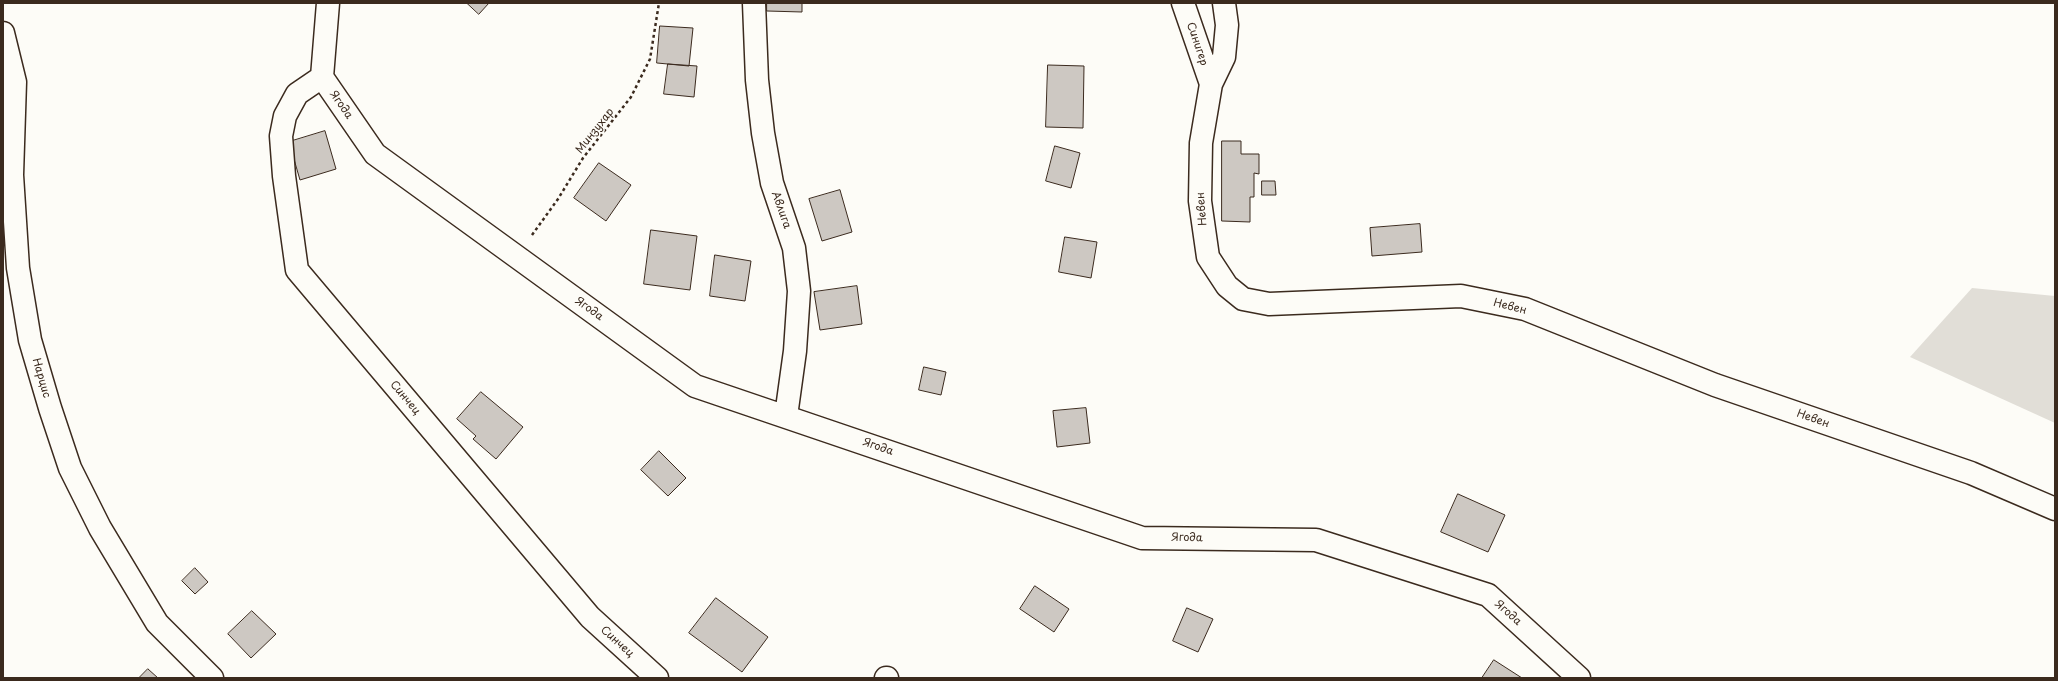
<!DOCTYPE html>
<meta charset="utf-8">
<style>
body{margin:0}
#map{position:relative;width:2058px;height:681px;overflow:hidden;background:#fdfcf7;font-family:"Playpen Sans",sans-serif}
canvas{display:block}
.frame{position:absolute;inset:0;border:4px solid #3b2a1e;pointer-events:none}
</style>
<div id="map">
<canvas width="2058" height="681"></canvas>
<div class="frame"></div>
</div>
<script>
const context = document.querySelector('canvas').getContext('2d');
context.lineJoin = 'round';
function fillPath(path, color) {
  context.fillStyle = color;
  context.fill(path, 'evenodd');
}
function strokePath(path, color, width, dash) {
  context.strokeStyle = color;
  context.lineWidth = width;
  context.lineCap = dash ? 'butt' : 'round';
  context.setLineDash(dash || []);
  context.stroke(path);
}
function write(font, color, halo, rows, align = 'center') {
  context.font = font + ' "Playpen Sans",sans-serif';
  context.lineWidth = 3;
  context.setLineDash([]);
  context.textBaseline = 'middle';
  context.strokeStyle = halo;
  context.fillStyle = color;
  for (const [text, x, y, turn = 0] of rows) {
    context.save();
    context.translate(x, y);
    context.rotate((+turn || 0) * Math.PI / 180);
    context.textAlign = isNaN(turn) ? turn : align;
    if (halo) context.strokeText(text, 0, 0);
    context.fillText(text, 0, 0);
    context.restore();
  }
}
const green = new Path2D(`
 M1972 288 2055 296V423L1910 357Z`);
const building = new Path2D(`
 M467 3H489L479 14Z
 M767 3H802V12L767 11Z
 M660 26 693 28 689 66 657 63Z
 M668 64 697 66 694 97 664 94Z
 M1048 65 1084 66 1083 128 1046 127Z
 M325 131 336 169 300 180 289 142Z
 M1222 141H1241V154H1259V174L1254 173V197H1250V222L1222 221Z
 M1055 146 1080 153 1071 188 1046 181Z
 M599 163 631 185 606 221 574 198Z
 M1262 181H1275L1276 195H1262Z
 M840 190 852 232 822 241 809 199Z
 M1420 224 1422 252 1372 256 1370 228Z
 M651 230 697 236 690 290 644 284Z
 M1065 237 1097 242 1091 278 1059 272Z
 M715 255 751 261 745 301 710 296Z
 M857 286 862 324 820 330 814 292Z
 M924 367 946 372 941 395 919 390Z
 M481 392 523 427 496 459 473 439 476 436 457 419Z
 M1086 408 1090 443 1057 447 1053 411Z
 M659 451 686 478 668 496 641 470Z
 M1458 494 1505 515 1488 552 1441 532Z
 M195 568 208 582 195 594 182 581Z
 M1035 586 1069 609 1054 632 1020 609Z
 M716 598 768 637 742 672 689 633Z
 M1187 608 1213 619 1198 652 1173 641Z
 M252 611 276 634 251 658 228 634Z
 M1494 660 1522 678H1482Z
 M148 669 158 678H139Z`);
const path = new Path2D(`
 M532 235 558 199 583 158 631 97 650 59 659 3`);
const minor = new Path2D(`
 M328 3 322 77 375 154 695 386 1142 538 1316 540 1488 595 1579 678
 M754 3 757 80 763 133 772 183 794 248 799 291 795 351 786 416
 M1183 3 1211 84
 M1224 3 1227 25 1224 57 1211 84 1201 143 1200 201 1208 257 1227 286 1243 299 1269 304 1461 296 1525 309 1715 385 1971 473 2055 509
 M3 33 15 82 12 175 18 268 30 340 50 408 70 468 100 528 157 623 212 678
 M322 77 297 94 285 116 281 136 284 176 297 270 590 617 657 678
 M886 678H887`);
const streetNames = [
 ["Синигер",1197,44,71],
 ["Ягода",341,105,55],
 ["Минзухар",595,131,-52],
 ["Невен",1202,209,-95],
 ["Авлига",781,210,71],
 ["Невен",1510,307,14],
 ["Ягода",589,309,36],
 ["Нарцис",41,378,74],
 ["Синчец",405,398,50],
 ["Невен",1813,419,19],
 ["Ягода",878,447,19],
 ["Ягода",1187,538,1],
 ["Ягода",1508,613,42],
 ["Синчец",617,642,42]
];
fillPath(green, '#e1ded7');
fillPath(building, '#cdc8c2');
strokePath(building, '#3b2a1e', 1);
strokePath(minor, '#3b2a1e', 25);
strokePath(path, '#3b2a1e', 2.5, [3, 3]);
strokePath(minor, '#fdfcf7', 22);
write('11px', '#3b2a1e', '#fdfcf7', streetNames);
</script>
